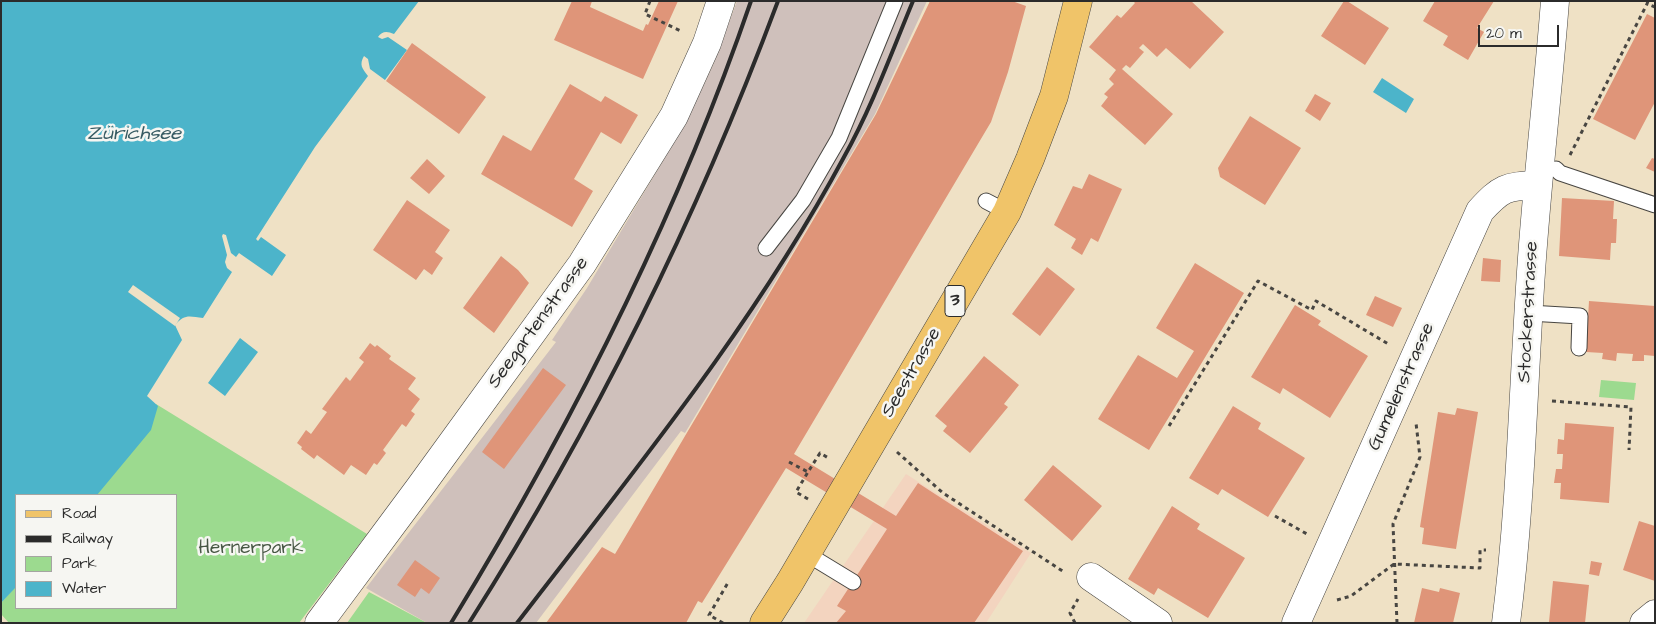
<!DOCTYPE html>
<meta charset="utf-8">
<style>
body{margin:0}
#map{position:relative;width:1656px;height:624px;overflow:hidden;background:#efe1c5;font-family:"Architects Daughter",sans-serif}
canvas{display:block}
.frame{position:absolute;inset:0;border:2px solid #2b2b2b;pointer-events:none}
.legend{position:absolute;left:15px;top:494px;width:162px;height:115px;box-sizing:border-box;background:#f6f6f2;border:1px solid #a5a5a2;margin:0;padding:6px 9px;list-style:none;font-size:15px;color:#2b2b2b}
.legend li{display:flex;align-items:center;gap:10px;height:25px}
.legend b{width:25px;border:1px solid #a5a5a2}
.scale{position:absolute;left:1478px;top:25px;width:81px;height:22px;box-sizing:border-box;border:2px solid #2b2b2b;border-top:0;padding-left:6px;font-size:15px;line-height:18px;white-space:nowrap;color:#2b2b2b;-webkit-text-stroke:4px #f6f6f2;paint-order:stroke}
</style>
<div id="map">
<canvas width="1656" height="624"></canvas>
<div class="frame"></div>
<ul class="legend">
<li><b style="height:6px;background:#f0c469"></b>Road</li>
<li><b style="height:6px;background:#2b2b2b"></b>Railway</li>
<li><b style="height:14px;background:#9cda8f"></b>Park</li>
<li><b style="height:14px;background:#4cb4ca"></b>Water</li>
</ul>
<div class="scale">20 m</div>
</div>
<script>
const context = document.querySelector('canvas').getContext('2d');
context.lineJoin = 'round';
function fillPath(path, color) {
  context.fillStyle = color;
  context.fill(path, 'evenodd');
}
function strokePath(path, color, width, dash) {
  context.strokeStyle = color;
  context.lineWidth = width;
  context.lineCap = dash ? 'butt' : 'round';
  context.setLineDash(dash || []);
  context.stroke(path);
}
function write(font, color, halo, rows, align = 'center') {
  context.font = font + ' "Architects Daughter",sans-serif';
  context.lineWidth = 5;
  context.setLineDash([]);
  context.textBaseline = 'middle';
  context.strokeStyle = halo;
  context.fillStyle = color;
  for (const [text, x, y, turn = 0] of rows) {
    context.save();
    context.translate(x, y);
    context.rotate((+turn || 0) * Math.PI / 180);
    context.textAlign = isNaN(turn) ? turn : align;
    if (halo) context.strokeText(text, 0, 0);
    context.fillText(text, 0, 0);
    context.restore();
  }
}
const built = new Path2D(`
 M906 474 1031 553 986 623H804Z`);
const industrial = new Path2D(`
 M737 1H927L875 114 685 433 681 431 536 623H427L366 588 556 342 552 340 587 288 685 124 713 65Z`);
const green = new Path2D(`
 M1601 380 1636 383 1634 400 1599 397Z
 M156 404 367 534 299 623H9L1 614V603L16 586V608H176V495H94Z
 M369 592 427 623H347Z`);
const water = new Path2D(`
 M1 1H419L394 34C387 31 382 31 378 37L382 39 388 37 407 50 385 80 370 69 368 59 364 56C359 65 362 68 368 76L315 147 256 239 258 241 261 237 286 255 272 276 239 253 236 257 231 253 226 235 223 234 222 236 227 255 225 262 227 268 232 272 203 318C189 316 184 314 175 325L182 340 147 396 158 406 151 430 97 495H16V587L1 603Z
 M1382 78 1414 99 1406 113 1373 92Z
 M240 338 258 352 225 396 208 383Z`);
const pier = new Path2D(`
 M133 285 180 318 175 326 128 292Z`);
const building = new Path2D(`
 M572 1H592L590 7 643 31 646 24 648 25 659 1H678L643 79 554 40Z
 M930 1H1012L1026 6 1008 72 991 122 794 454 896 516 918 483 1023 551 974 623H836L846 611 837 606 887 529 786 468 702 603 698 601 686 623H546L602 547 615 554 876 114Z
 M1133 1H1191L1224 32 1190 69 1166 48 1157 57 1143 44 1139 48 1144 52 1130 68 1126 65 1122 69 1173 114 1145 145 1101 106 1108 97 1104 94 1114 84 1109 79 1116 70 1089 47 1117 15 1121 18 1135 3Z
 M1344 1H1347L1389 28 1365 65 1321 36Z
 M1435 1H1494L1477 28 1484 32 1468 60 1443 45 1448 36 1423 21Z
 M1647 14 1655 18V102L1635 140 1593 119Z
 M412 43 486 97 459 134 386 81Z
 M570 84 601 102 605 96 638 115 621 144 601 132 574 179 593 191 572 227 481 174 503 135 531 151Z
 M1315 94 1331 103 1320 121 1305 111Z
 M1250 116 1301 148 1265 205 1220 177 1218 168Z
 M1652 158 1655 159V172L1646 168Z
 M427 159 445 176 429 194 410 178Z
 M1089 174 1122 189 1098 242 1091 238 1082 255 1071 248 1076 239 1054 225 1073 186 1082 189Z
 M1562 198 1614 201 1613 219H1617L1616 243H1611L1610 260 1559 256Z
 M407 200 450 230 435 252 443 258 432 275 424 269 416 280 373 250Z
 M501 256 518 270 529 283 494 333 463 308Z
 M1483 258 1501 260 1500 282 1481 281Z
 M1195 263 1244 293 1149 450 1098 419 1138 355 1177 378 1194 351 1156 328Z
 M1047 267 1075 289 1040 336 1012 314Z
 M1375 296 1402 308 1393 327 1366 315Z
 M1589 301 1655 306V356L1644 355V361H1632L1633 354 1617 353 1616 361 1602 359 1603 353 1586 352Z
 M1295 305 1321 321 1318 325 1368 356 1330 418 1283 388 1280 394 1251 377Z
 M370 343 375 347 377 345 391 356 389 359 416 378 408 389 420 399 411 411 415 414 406 427 402 424 383 450 386 453 377 465 374 463 366 475 351 465 344 475 317 455 314 459 301 449 302 447 297 443 306 430 311 434 327 412 322 409 346 377 350 381 364 362 359 358Z
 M984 356 1019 385 1004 404 1008 407 970 453 943 431 947 426 935 416Z
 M543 368 566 385 504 469 482 452Z
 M1233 406 1261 423 1258 429 1305 458 1268 517 1222 489 1218 495 1189 478Z
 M1457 408 1478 412 1456 549 1422 544 1424 528 1420 527 1438 412 1455 415Z
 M1565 423 1614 427 1609 503 1560 499 1561 483H1554L1556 469H1562L1563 454H1557L1558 439 1564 440Z
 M1053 465 1102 506 1072 541 1024 500Z
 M1172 506 1200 524 1197 529 1245 558 1208 618 1158 588 1154 595 1128 579Z
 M1639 521 1655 526V581L1623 570Z
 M415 560 440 578 429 594 421 588 415 597 397 585Z
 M1591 561 1602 563 1599 576 1589 574Z
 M1553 581 1589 585 1585 623 1549 622Z
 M1422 588 1439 592 1440 588 1460 593 1453 623H1414Z`);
const path = new Path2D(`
 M650 1 645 14 683 32
 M1648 1 1647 4 1655 7
 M1570 155 1647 4
 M1552 401 1631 407 1629 450
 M1169 426 1258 281 1312 310 1316 301 1390 345
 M897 452 943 493 1064 572
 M789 462 808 472 820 453 830 459
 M808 499 796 492 808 472
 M1275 516 1307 534
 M1337 600 1351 596 1394 564 1480 568V550H1486
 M723 623 709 615 729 581
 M1075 623 1070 613 1078 599
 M1397 623 1393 524 1420 457 1416 423`);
const lane = new Path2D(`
 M1556 169 1560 173 1655 205
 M986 201 1007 212
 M766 248 803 200 839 138 895 1
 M1529 313 1580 316 1579 348
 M807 554 853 582`);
const street = new Path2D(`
 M1091 577 1158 623
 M319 623 420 487 582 264 674 116 707 43 721 1
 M1296 623 1480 211C1501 188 1506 186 1537 185
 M1506 623C1521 506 1523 389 1531 272 1537 182 1548 92 1555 1
 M1644 623 1655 614`);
const primary = new Path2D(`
 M764 623 790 582 1007 212 1030 159 1054 96 1078 1`);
const rail = new Path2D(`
 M451 623C571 426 676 220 751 1
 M469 623C593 428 697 218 778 1
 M517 623C633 472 754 325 844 157 872 107 891 54 913 1`);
const shields = [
 [955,301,20]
];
const shieldNames = [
 ["3",955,301]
];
const streetNames = [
 ["Stockerstrasse",1529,312,-87],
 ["Seegartenstrasse",539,323,-54],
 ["Seestrasse",912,373,-60],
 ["Gumelenstrasse",1402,387,-66]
];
const parkNames = [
 ["Hernerpark",251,549]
];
const waterNames = [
 ["Zürichsee",134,135]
];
fillPath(built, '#f3d4bf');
fillPath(industrial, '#cfc0bb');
fillPath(green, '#9cda8f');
fillPath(water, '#4cb4ca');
fillPath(pier, '#efe1c5');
fillPath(building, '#df9579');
strokePath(lane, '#484642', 17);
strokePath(street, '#484642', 29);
strokePath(primary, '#484642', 29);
strokePath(path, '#484642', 3, [4, 4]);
strokePath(lane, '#fff', 15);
strokePath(street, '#fff', 28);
strokePath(primary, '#f0c469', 28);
strokePath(rail, '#2b2b2b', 4);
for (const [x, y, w] of shields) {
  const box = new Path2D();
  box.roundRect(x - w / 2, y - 15.5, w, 31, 4);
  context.fillStyle = '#f6f6f2';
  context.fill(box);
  strokePath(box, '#2b2b2b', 1);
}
write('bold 18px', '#2b2b2b', null, shieldNames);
write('19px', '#2b2b2b', '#f6f6f2', streetNames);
write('19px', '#475744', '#f6f6f2', parkNames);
write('italic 20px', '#375b63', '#f6f6f2', waterNames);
</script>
